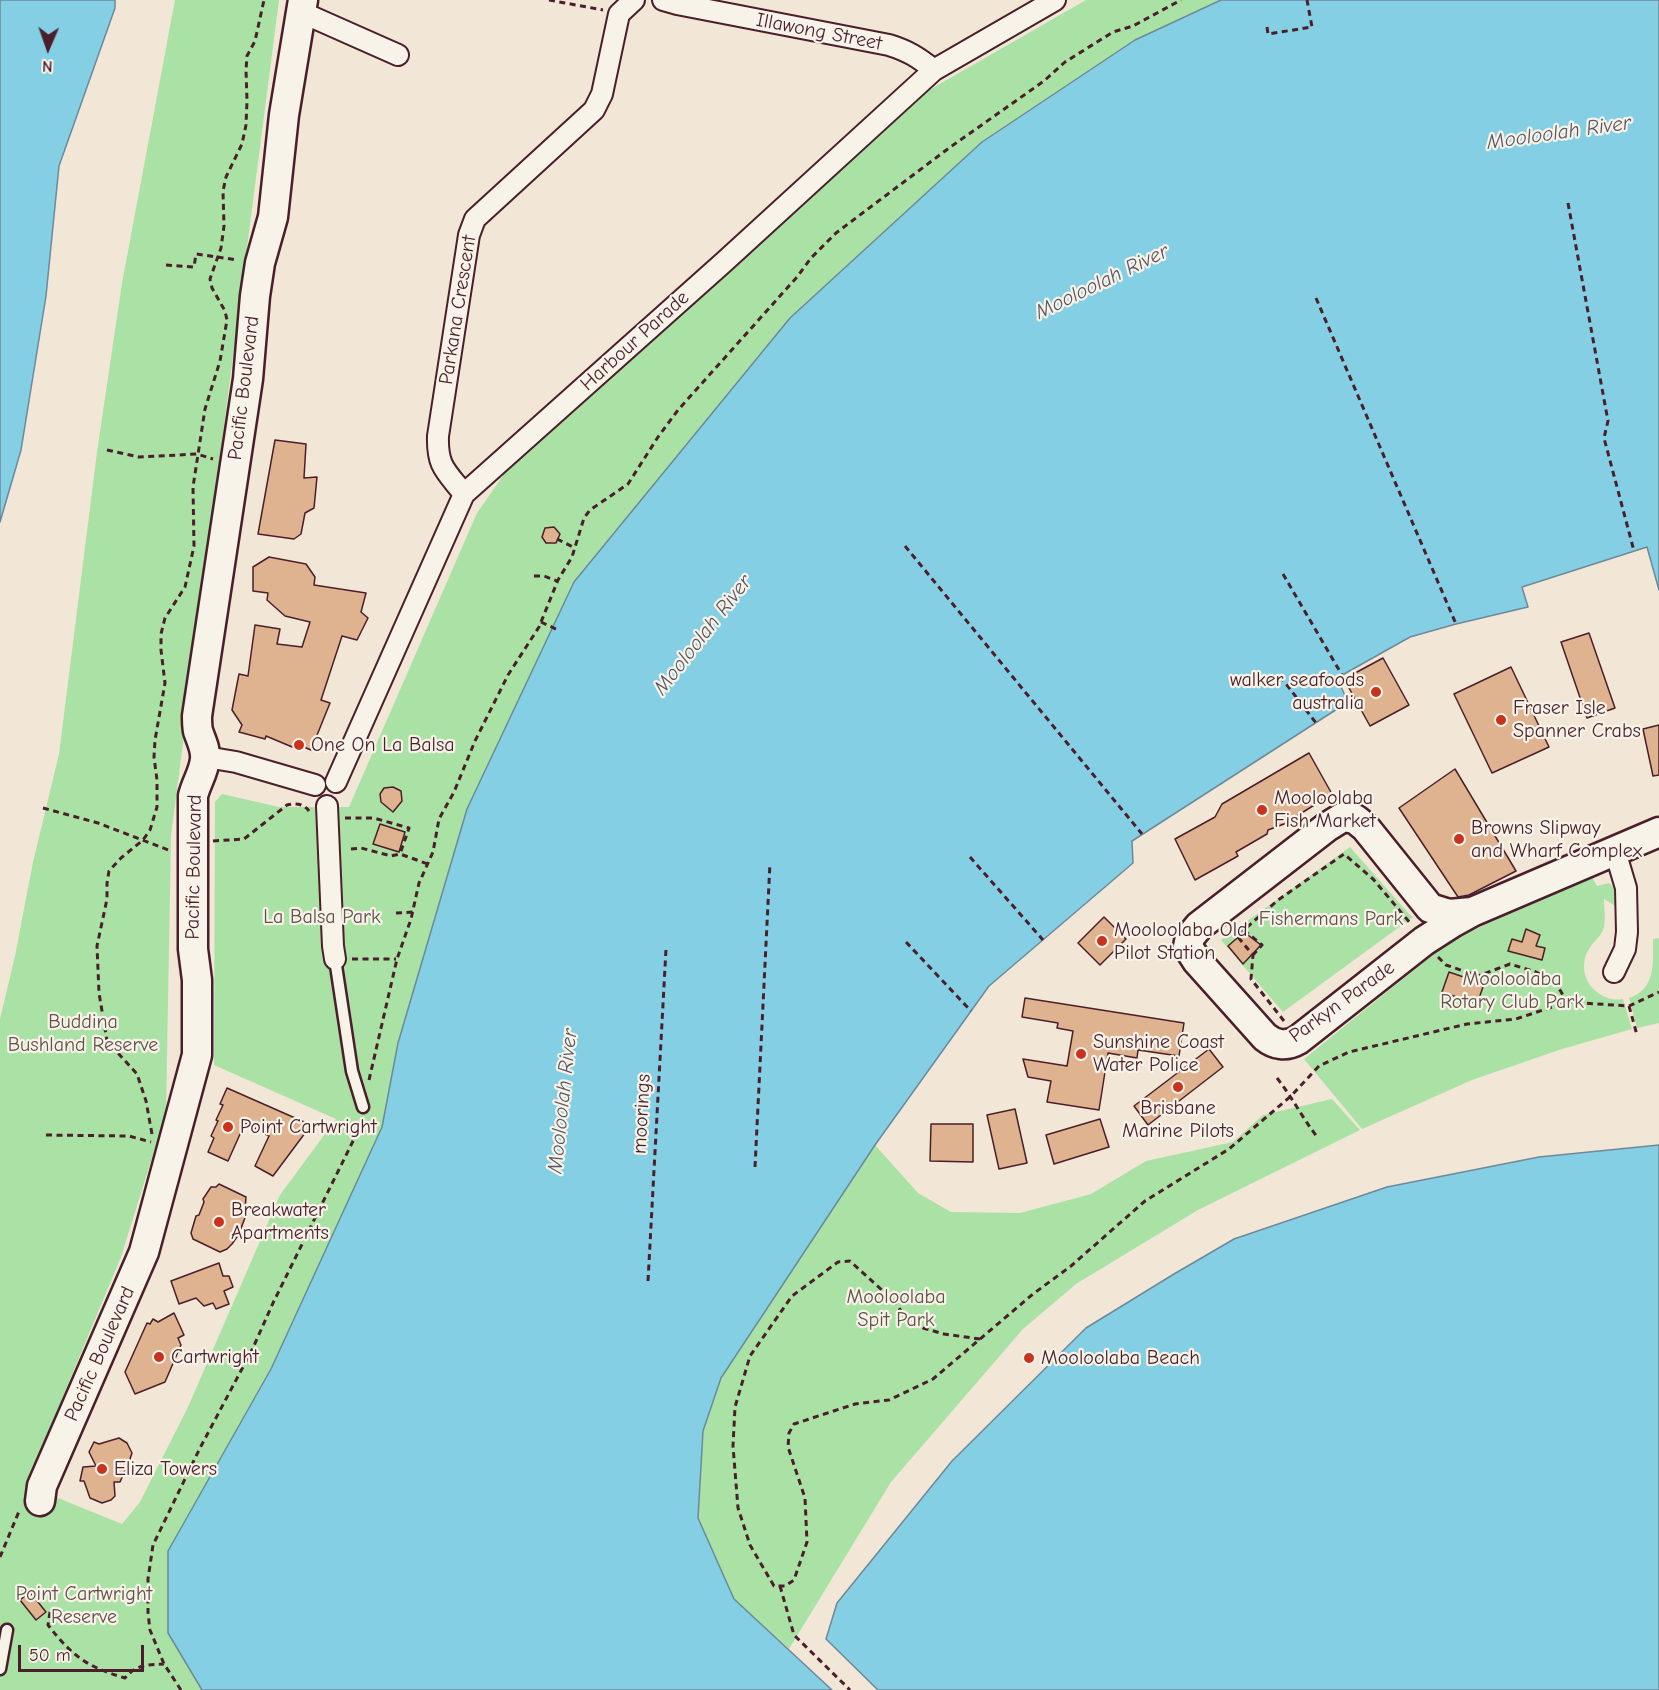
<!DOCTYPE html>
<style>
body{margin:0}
#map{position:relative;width:1659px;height:1690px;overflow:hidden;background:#f2e6d6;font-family:"Comic Neue",sans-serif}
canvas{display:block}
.north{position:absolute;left:18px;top:18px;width:60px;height:60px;-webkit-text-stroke:4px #f7f3e8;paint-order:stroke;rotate:182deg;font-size:16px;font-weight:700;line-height:24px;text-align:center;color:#4a1f2b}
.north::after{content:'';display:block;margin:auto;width:21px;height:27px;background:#4a1f2b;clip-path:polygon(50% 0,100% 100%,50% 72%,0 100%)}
.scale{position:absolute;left:18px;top:1645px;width:126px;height:27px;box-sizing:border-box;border:3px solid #4a1f2b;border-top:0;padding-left:8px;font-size:18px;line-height:21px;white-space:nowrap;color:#4a1f2b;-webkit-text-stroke:4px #f7f3e8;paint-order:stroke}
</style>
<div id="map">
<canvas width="1659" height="1690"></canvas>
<div class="north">N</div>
<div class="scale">50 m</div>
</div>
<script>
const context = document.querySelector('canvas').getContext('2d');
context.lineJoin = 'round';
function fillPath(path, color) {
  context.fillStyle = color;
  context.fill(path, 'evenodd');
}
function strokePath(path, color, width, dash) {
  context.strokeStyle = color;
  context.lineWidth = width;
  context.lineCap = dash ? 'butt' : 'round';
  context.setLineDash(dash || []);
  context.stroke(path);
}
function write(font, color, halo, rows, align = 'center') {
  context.font = font + ' "Comic Neue",sans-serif';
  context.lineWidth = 4.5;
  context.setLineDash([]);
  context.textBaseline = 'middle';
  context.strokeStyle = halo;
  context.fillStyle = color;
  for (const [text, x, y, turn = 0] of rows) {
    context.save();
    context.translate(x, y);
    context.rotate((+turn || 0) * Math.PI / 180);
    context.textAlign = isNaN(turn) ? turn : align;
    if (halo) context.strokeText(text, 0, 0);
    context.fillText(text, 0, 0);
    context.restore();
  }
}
const green = new Path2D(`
 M175 0H279L171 836 166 1113 121 1257 26 1485 122 1524 140 1502 188 1407 280 1195 336 1119 214 1065 215 802 222 794 279 807H349L477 513 509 467 924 93 1086 0H1221L1135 40 982 142 790 318 398 1043 382 1127 271 1369 168 1551V1633L202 1690H0V1019L15 956 33 862 59 754 97 452 122 283Z
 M1350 847 1409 914 1413 917 1283 1012 1221 940Z
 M1592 877 1597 886 1609 883C1617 889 1617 898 1617 907L1604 899C1604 908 1606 918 1604 927 1603 934 1595 940 1591 946 1580 960 1582 981 1597 992 1605 998 1613 1001 1623 999L1632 1029 1562 1049 1472 1080 1362 1129 1304 1059 1451 940Z
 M1659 938V1023L1637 1028 1629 998C1656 989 1653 964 1653 939Z
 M1332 1099 1360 1130 1198 1210 1076 1284 1023 1329 891 1482 789 1649 734 1599 698 1518 703 1431 721 1378 875 1145 918 1193 951 1212 1020 1213 1091 1194 1146 1161 1233 1142 1263 1115Z`);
const water = new Path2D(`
 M0 0H115V8L59 166 46 296 21 450 0 522Z
 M1221 0H1659V590L1647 547 1522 587 1528 607 1456 624 1410 637 1337 678 1348 702 1132 841 1133 863 989 986 875 1145 721 1378 703 1431 698 1518 734 1599 832 1690H202L168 1633V1551L271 1369 382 1127 398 1043 467 809 574 582 790 318 982 142 1135 40Z
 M1659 1145V1690H878L826 1639 837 1603 952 1461 1086 1328 1174 1274 1234 1239 1387 1187 1539 1157Z`);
const building = new Path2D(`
 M275 440 306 444 304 478 317 477 314 508 305 513 301 534 294 539 258 534Z
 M554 527 560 534 556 543H546L542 537 545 528Z
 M269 557 306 564 315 577 314 585 366 593 361 612 368 618 357 640 342 636 321 700 330 703 311 750 299 745 297 749 266 736 265 739 239 732 242 725 232 710 239 674 248 676 255 625 280 629 277 644 302 647 310 622 285 616 267 600 268 593 253 591V567Z
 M1589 633 1615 708 1587 718 1561 642Z
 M1383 658 1409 705 1370 726 1344 679Z
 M1511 667 1549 747 1492 773 1454 694Z
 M1659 725V775L1653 776 1643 729Z
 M1309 753 1332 794 1284 824 1268 830 1267 834 1236 852 1238 856 1195 880 1175 839 1215 817 1222 804Z
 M1455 769 1516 871 1469 895 1458 897 1399 808Z
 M393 787 401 791 402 801 393 812 381 802 380 794 384 788Z
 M380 824 405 832 399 852 373 844Z
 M1104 917 1126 939 1100 965 1078 943Z
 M1526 929 1540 935 1536 946 1545 948 1542 960 1508 951 1512 939 1522 942Z
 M1244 932 1261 945 1243 964 1228 946Z
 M1449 972 1484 984 1477 1004 1442 992Z
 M1025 998 1184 1023 1179 1056 1138 1050 1137 1058 1108 1053 1099 1110 1047 1102 1051 1081 1028 1077 1023 1059 1067 1066 1073 1031 1057 1028 1058 1023 1022 1017Z
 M1209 1049 1223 1067 1148 1125 1134 1106Z
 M227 1088 311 1125 273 1176 255 1166 269 1136 245 1123 228 1161 208 1152 214 1138 211 1136 218 1121 216 1120 223 1105 220 1104Z
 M1015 1109 1027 1163 999 1169 987 1115Z
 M1100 1119 1109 1147 1054 1164 1046 1135Z
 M931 1124H973V1162L930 1161Z
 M219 1184 246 1197 245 1211 246 1215 239 1234 232 1244 227 1249 220 1252 193 1239 191 1233 196 1216 199 1215 204 1202 203 1199 211 1187H216Z
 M219 1263 223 1276H229L233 1287 224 1291 229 1304 216 1309 213 1303 204 1306 196 1298 179 1304 171 1281Z
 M174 1313 184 1335 178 1338 181 1345 165 1382 135 1394 125 1372 147 1323 150 1324 153 1319 158 1322Z
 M119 1438 127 1443 132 1453 130 1459 120 1482H114L115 1496 111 1500 102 1503 90 1498 84 1481H80L83 1467 96 1466 89 1452 94 1442 99 1444Z
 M30 1592 46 1612 36 1620 20 1600Z`);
const path = new Path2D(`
 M549 0 603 10
 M1267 27 1268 34 1312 27 1307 0
 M1568 203 1608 421 1604 438 1634 551
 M166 265 194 267 196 254 238 260
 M1316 298 1456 624
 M107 450 139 457 197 454 213 459
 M557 539 575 548
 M905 546 1142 834
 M1283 574 1342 675
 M534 576H544L557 581
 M541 622 558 630
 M1280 676 1316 723
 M43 808 98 823 171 851
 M345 818H374L409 828 400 854
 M213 841 244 839 287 805C295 803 303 803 309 811
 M351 849 361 848 391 856 400 854 428 864
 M970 857 1043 940
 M396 913 413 912
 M1244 930 1262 945 1253 955
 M906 942 971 1011
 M1438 957 1446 965 1478 976 1510 964 1536 972 1547 977 1557 985 1567 1002
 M352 959H396
 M1629 1006 1637 1035
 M1284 1021 1251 979 1253 955 1237 936 1278 900 1344 854 1373 879 1411 924
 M1277 1078C1292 1097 1303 1119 1318 1138
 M369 1080 397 959 411 919 419 883 433 852 439 819 454 792 475 741 508 675 539 627 558 580 572 557 584 518 590 510 628 484 658 437 678 410 797 277 811 258 836 233 949 148 1044 81 1065 62 1113 32 1133 26 1181 0
 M152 1134 146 1101 137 1074 107 1041 99 993 97 946 107 899V883L109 871 121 858 143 840 150 830 157 807V780L154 757 155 740 165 683 161 650V634L165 618 185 587 194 546 193 487 205 409 220 361 227 320 225 311 212 288 210 279 221 248 224 226 223 191 226 177 242 144 246 125 247 101 246 70 247 56 255 41 264 0
 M46 1135 129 1136 151 1142
 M755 1167 770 863
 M648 1281 666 949
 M980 1339 944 1334 923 1328 905 1317 895 1302 850 1261 838 1262 792 1296 750 1356 735 1407 733 1446 738 1508 750 1545 774 1586H785L794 1580 807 1542 805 1498 788 1447 789 1433 794 1424 855 1404 889 1400 933 1379 1033 1294 1071 1266 1145 1201 1229 1149 1291 1096 1319 1066 1349 1052 1467 1024 1516 1019 1567 1002 1629 1006 1659 992
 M0 1557 20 1509
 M780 1586 794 1635 850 1690
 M50 1612 48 1625C72 1656 87 1667 125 1678 137 1664 147 1665 164 1664
 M181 1690 164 1664 150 1630 148 1613V1579L153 1545 200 1448 252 1350 273 1303 358 1131 361 1119`);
const lane = new Path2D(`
 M335 959 352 1071 363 1107
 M0 1669 7 1630`);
const street = new Path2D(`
 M663 0 677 4 889 45C908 51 918 57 934 70
 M301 12 398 55
 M464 494C446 471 437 467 438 436L469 235 475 219 594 110 602 94 619 14 634 0
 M206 757 236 762 315 785
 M336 782 464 494 724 262 934 70 1055 0
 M327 806 333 946 335 959
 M1614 972 1625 949 1627 932 1626 888 1615 851`);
const secondary = new Path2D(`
 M1472 912 1449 914 1430 908 1365 827 1355 819 1343 817 1327 827 1199 926 1190 937 1188 947 1197 961 1265 1037C1275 1045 1286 1047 1298 1040L1424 941 1452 923 1472 912 1659 832
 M40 1501 42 1486 144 1252 197 1055V980L193 949V796C196 783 204 772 205 759 206 749 201 740 198 731 197 726 197 721 197 716L248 379 255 296 260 263 273 217 284 115 303 0`);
const markers = [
 [1376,692,6,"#c8321e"],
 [1501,720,6,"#c8321e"],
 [299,745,6,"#c8321e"],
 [1262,810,6,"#c8321e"],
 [1459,839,6,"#c8321e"],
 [1102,941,6,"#c8321e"],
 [1081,1054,6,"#c8321e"],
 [1178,1087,6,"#c8321e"],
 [228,1127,6,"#c8321e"],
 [219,1222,6,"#c8321e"],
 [159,1357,6,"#c8321e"],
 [1029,1358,6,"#c8321e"],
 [102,1469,6,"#c8321e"]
];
const streetNames = [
 ["Illawong Street",819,32,11],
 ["Parkana Crescent",458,310,-81],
 ["Harbour Parade",635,341,-42],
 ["Pacific Boulevard",244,388,-83],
 ["Pacific Boulevard",194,867,-89],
 ["Parkyn Parade",1342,1002,-36],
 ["moorings",642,1114,-87],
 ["Pacific Boulevard",100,1354,-66]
];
const poiNames = [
 ["walker seafoods",1364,680,"right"],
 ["australia",1364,703,"right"],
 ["Fraser Isle",1513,708],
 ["Spanner Crabs",1513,731],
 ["One On La Balsa",311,745],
 ["Mooloolaba",1274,798],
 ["Fish Market",1274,821],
 ["Browns Slipway",1471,828],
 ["and Wharf Complex",1471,851],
 ["Mooloolaba Old",1114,930],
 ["Pilot Station",1114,953],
 ["Sunshine Coast",1093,1042],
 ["Water Police",1093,1065],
 ["Brisbane",1178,1108,"center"],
 ["Marine Pilots",1178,1131,"center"],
 ["Point Cartwright",240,1127],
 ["Breakwater",231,1210],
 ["Apartments",231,1233],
 ["Cartwright",171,1357],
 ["Mooloolaba Beach",1041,1358],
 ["Eliza Towers",114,1469]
];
const parkNames = [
 ["La Balsa Park",322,917],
 ["Fishermans Park",1331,919],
 ["Mooloolaba",1512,979],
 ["Rotary Club Park",1512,1002],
 ["Buddina",83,1022],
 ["Bushland Reserve",83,1045],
 ["Mooloolaba",896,1297],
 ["Spit Park",896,1320],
 ["Point Cartwright",84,1594],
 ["Reserve",84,1617]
];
const waterNames = [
 ["Mooloolah River",1559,133,-8],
 ["Mooloolah River",1102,282,-26],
 ["Mooloolah River",703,635,-52],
 ["Mooloolah River",563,1101,-84]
];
fillPath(green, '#aae2a6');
fillPath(water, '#84cfe4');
strokePath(water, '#6d899a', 1.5);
fillPath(building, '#dfb290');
strokePath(building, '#4a1f2b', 1.5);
strokePath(lane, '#4a1f2b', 15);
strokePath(street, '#4a1f2b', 24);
strokePath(secondary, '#4a1f2b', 33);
strokePath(path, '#4a1f2b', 3, [6, 4.5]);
strokePath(lane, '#f7f3e8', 10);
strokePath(street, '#f7f3e8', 20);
strokePath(secondary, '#f7f3e8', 28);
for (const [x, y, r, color] of markers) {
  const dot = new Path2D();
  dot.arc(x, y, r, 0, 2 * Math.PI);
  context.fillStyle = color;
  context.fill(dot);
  strokePath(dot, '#f7f3e8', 2);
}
write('20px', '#4a1f2b', '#f7f3e8', streetNames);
write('20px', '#4a1f2b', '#f7f3e8', poiNames, 'left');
write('20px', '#62504a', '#f7f3e8', parkNames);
write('italic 21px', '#5b5462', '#f7f3e8', waterNames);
</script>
